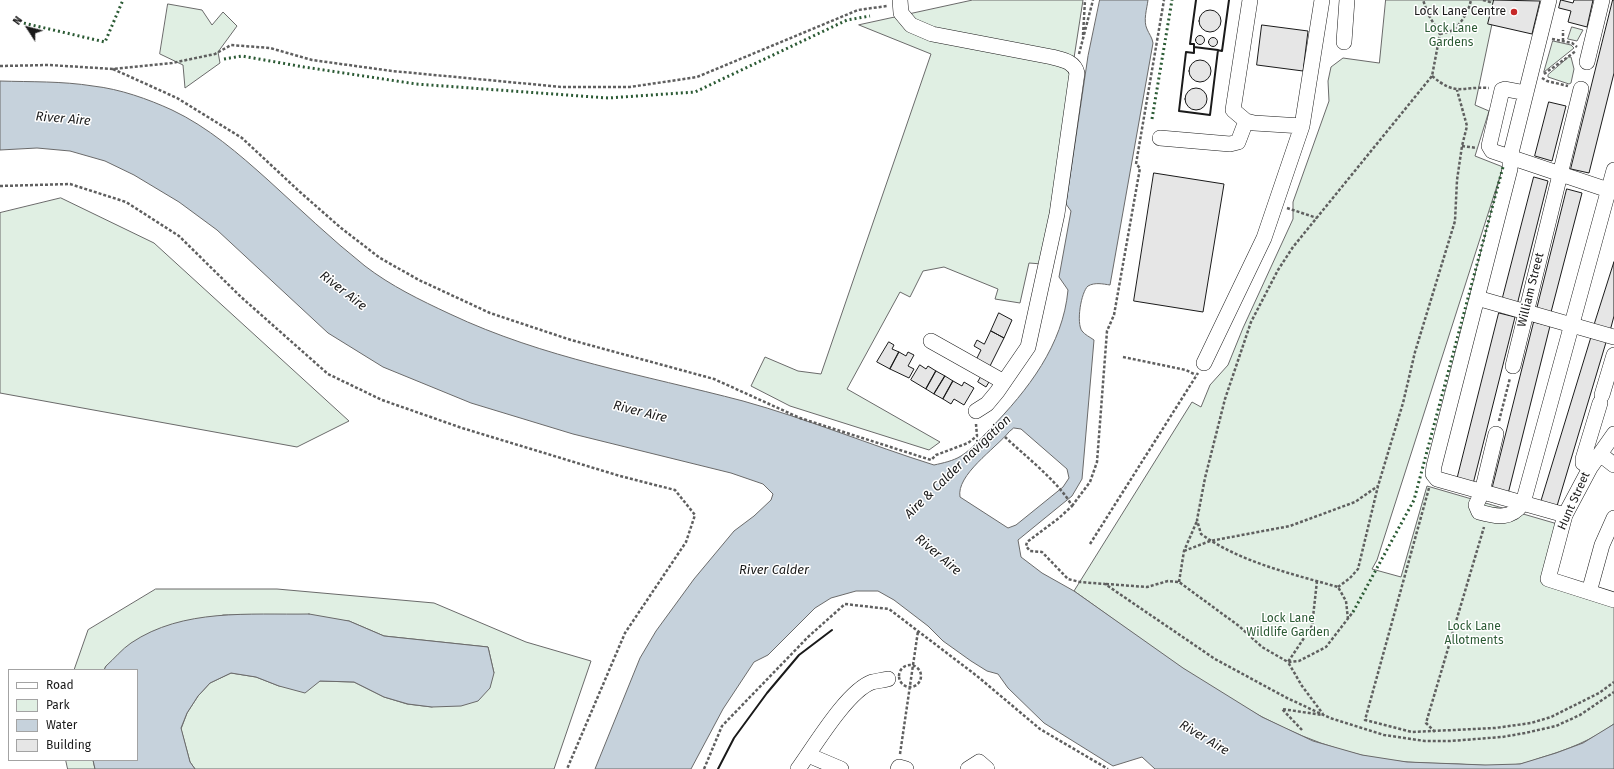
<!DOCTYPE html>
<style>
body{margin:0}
#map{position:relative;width:1614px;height:769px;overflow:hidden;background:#fff;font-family:"Fira Sans",sans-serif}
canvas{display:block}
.legend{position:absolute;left:8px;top:669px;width:130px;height:92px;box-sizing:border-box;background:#fff;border:1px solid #a3a3a3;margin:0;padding:5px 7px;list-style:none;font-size:12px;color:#1a1a1a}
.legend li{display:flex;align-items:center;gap:8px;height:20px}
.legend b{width:20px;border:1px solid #a3a3a3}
.north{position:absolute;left:8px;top:8px;width:40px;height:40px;-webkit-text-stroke:3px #fff;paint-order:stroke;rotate:306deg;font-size:11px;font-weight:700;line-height:16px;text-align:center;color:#1a1a1a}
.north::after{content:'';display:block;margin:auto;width:14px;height:18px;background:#1a1a1a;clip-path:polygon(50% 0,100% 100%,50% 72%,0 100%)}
</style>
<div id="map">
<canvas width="1614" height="769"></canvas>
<ul class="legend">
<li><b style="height:5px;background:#fff"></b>Road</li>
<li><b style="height:11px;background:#e0efe3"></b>Park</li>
<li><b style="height:11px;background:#c6d2dc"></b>Water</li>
<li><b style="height:11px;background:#e6e6e6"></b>Building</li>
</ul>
<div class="north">N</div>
</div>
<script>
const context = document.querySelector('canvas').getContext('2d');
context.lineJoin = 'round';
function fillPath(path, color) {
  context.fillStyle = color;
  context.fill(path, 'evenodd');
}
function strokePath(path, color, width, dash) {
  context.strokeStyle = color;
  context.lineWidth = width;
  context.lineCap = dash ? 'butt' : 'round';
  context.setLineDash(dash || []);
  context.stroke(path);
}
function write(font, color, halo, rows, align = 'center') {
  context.font = font + ' "Fira Sans",sans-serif';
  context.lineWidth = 3;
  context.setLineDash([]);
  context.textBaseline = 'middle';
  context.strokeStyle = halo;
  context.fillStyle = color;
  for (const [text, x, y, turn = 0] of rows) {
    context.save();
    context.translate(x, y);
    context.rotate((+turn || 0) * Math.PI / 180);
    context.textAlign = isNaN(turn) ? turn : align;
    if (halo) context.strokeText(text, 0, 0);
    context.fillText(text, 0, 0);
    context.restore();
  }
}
const green = new Path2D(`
 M973 0H1083L1042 264 1029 263 1020 303 995 299 998 289 944 267 923 271 910 297 900 292 847 389 940 442 929 450 790 406 751 386 765 357 798 371 821 374 931 54 859 25Z
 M1386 0H1497L1475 105 1489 111 1475 156 1503 167 1377 560 1372 569 1401 577 1427 486 1561 525 1548 579 1614 600V724C1592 740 1567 750 1540 758 1534 760 1527 763 1520 764 1499 767 1477 765 1457 764 1425 763 1392 763 1361 755 1254 730 1162 653 1074 591L1192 402 1201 407 1210 385 1228 365 1243 328 1293 219V202L1329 101 1328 81 1331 67 1343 58 1379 63Z
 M168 4 202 10 212 25 223 12 237 26 218 52 220 63 185 88 183 65 160 54Z
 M1572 27 1583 30 1577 41 1568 39Z
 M1553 41 1571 45 1574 48 1544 72Z
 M1569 57H1571L1574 69 1571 83 1569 84 1548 77V75Z
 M61 198 154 243 349 421 297 447 0 393V213Z
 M156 589H277L434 603 526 642 591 661 554 769H195L190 762 181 729 187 713 198 696 210 683 231 673 256 677 279 686 320 681 354 682 384 697 407 704 432 707 494 673 488 647 384 636 349 621 264 615H223L106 666 104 670H74L88 630Z
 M66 760H93L95 769H68Z`);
const water = new Path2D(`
 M1100 0H1148C1147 8 1143 21 1147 29 1149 34 1152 37 1153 43L1110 285C1103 284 1095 282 1088 286 1081 292 1076 323 1082 331 1085 335 1090 337 1094 340L1082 479 1072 496 1018 540 1021 557 1042 573 1074 591 1183 668 1262 717 1313 741 1362 755 1407 762 1485 765 1520 764 1556 753 1583 743 1614 724V769H1155L1142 757 1113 766 1044 723 1008 688 998 674 987 671 971 661 943 641 928 626 894 600 878 591H856L831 598 815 608 768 655 754 662 723 709 691 769H595L640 658 656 631 694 579 734 531 754 516 771 500 773 494 763 484 731 473 573 434 471 403 383 367 328 333 217 230 179 202 134 175 105 161 70 151 37 148 0 150V81C31 82 62 81 93 86 120 89 148 99 172 110 208 127 239 154 268 180 300 209 331 239 365 266 391 286 420 300 450 314 543 358 644 375 743 401 808 419 870 445 934 465 943 463 953 461 961 456 972 449 981 438 990 429 1028 390 1063 345 1068 290L1059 277 1071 211 1066 204 1088 56ZM1014 428 1021 429 1067 469 1069 478 1063 487 1016 525 1008 528 960 497C956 475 995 449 1009 432Z
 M309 614 349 621 384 636 488 647 494 673 490 688 478 701 461 706 432 707 408 704 384 697 354 682 320 681 305 693 279 686 256 677 231 673 210 683 198 696 187 713 181 728 190 762 195 769H95L93 760H137V670H104L106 666C114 659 122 649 131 643 183 608 249 615 309 614Z`);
const building = new Path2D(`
 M1494 0 1540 1 1532 34 1488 24Z
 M1561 0 1573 3 1574 0H1593L1587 27 1568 22 1571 11 1559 8Z
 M1613 0H1614V73L1589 173 1571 169Z
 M1199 21a11 11 0 1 1 22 0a11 11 0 1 1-22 0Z
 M1262 25 1308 31 1303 71 1257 65Z
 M1195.5 40a4.5 4.5 0 1 1 9 0a4.5 4.5 0 1 1-9 0Z
 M1208.5 42a4.5 4.5 0 1 1 9 0a4.5 4.5 0 1 1-9 0Z
 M1189 71a11 11 0 1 1 22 0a11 11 0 1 1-22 0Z
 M1185 99a11 11 0 1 1 22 0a11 11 0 1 1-22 0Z
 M1549 102 1566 106 1552 161 1535 156Z
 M1154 173 1224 184 1203 312 1134 301Z
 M1534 177 1548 181 1517 305 1502 301Z
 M1567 189 1582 193 1550 316 1536 313Z
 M1614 262V316L1610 331 1594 326Z
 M999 313 1012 320 1004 338 991 331Z
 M1499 313 1515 317 1473 484 1457 480Z
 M1534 322 1550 326 1508 494 1492 490Z
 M991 331 1004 338 990 366 976 360 981 350 974 346 977 340 984 344Z
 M1592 335 1607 339 1557 506 1541 502Z
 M889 342 894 345 892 349 899 352 890 369 877 362Z
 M899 352 906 356 908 352 914 355 908 366 914 369 909 378 890 369Z
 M920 365 926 369 928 366 936 371 926 389 911 380Z
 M936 371 945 376 934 394 926 389Z
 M945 376 953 381 943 399 934 394Z
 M981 377 989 382 986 387 978 382Z
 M953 381 962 386 964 382 974 388 964 405 954 399 951 404 943 399Z`);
const path = new Path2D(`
 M1483 0 1490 2V0
 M1440 34C1444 33 1449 32 1453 30 1462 23 1469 10 1471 0
 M1083 35 1085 0
 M1552 39 1572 43 1577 47
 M1563 41V30
 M1079 54 1093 0
 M0 66 49 65 113 69 172 63 215 54 231 45 270 48 312 60 392 71 562 87H630L697 77 858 10 887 6
 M113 69 177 98 242 138 300 192 341 228 380 258 419 280 490 313 571 340 714 379 800 418 931 460 936 455 968 443 977 436 976 424
 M1544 74 1576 51
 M1432 76C1457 97 1461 86 1489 88
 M1542 78 1547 81 1568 86
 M1462 146 1477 148
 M0 186 70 184 126 202 179 236 241 297 328 374 382 400 462 428 620 476 675 490 695 515 686 542 625 633 567 769
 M1287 208 1317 218
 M1123 357 1186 370 1196 375
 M1499 421 1510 378
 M1005 437C1024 455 1060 483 1072 506L1059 518 1027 542 1026 546 1030 551 1042 552 1068 579 1080 582 1105 584 1215 659 1287 698 1330 718 1384 735 1425 741H1450L1502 737 1525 733 1556 726 1580 715 1614 692
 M1429 488 1365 720 1412 732 1495 728 1531 723 1551 717 1599 693 1614 682
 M1072 506 1090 482 1097 462 1107 331 1114 315 1140 168 1136 164 1164 0
 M1090 544 1198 373
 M1184 551 1210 541 1290 526 1355 502 1378 486
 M1317 581 1312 626 1288 662 1302 686 1323 714
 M1179 582 1184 551 1197 521
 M1106 584 1147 587 1168 581 1179 582 1239 626 1262 647 1288 662 1299 661 1326 647 1353 612
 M1338 587 1350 578 1358 569 1378 486 1403 403 1415 352 1455 221 1457 180 1462 146 1467 126 1457 90
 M1348 619 1346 601 1338 587C1292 574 1240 562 1201 534L1197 520 1205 478 1225 399 1251 322 1278 270 1293 247 1432 76 1440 34 1428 14 1423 0
 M899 676a11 11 0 1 1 22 0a11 11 0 1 1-22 0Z
 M1302 730 1282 709 1322 715
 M1435 732 1426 723 1484 527
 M900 754 918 631
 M704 769 722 726 808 637 845 604 889 609 977 676 1040 729 1108 769`);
const minor = new Path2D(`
 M900 0 901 13 911 25 932 34 1052 57C1062 60 1074 61 1077 73L1057 214 1028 347 997 392 987 404 976 411
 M1250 0 1233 110 1246 121 1254 123 1302 126
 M1549 0 1510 157V169L1434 466 1433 474 1437 479 1565 515
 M1344 42 1347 0
 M1587 62 1602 0
 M1526 93 1505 89 1502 90 1489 146 1492 151 1614 192
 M1160 138 1230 144 1238 142 1246 121
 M1477 298 1614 337
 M931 341 1004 382
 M1204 363 1264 238 1302 126 1322 0
 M1513 366 1581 89
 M1602 395 1614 355
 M1496 434 1482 492 1476 505 1479 512C1497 517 1511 520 1523 503L1614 170
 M1614 434 1590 468 1565 515 1548 579 1614 600
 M1600 454 1614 465
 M1590 468 1583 463V459L1600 403
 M1589 592 1602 545 1614 518
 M808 755 841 769
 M798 769C814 747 847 691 872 682 877 681 883 680 888 679
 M898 769 899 767 906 769
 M968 769 979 762 987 769`);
const hedge = new Path2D(`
 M19 22 105 42 123 0
 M224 59 242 56 304 67 416 84 608 98 695 92 847 20 870 16
 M1152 119 1172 0
 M1353 612 1414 500 1503 167`);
const wall = new Path2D(`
 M1194 47 1218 50 1210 115 1179 111 1186 52 1194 53Z
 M1195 47H1194V44H1190L1196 0
 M1217 50 1222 51 1229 0
 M718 769 734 738 767 693 799 655 832 630`);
const markers = [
 [1514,12,4,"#c62828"]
];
const poiNames = [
 ["Lock Lane Centre",1506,12]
];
const parkNames = [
 ["Lock Lane",1451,29],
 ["Gardens",1451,43],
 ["Lock Lane",1288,619],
 ["Wildlife Garden",1288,633],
 ["Lock Lane",1474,627],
 ["Allotments",1474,641]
];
const streetNames = [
 ["William Street",1531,290,-76],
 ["Hunt Street",1574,501,-66]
];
const waterNames = [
 ["River Aire",63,119,5],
 ["River Aire",343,291,38],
 ["River Aire",640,412,14],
 ["Aire & Calder navigation",958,467,-44],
 ["River Aire",938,555,40],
 ["River Calder",774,570],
 ["River Aire",1204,738,31]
];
fillPath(green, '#e0efe3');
strokePath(green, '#6a6a6a', 1);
fillPath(water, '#c6d2dc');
strokePath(water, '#6a6a6a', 1);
fillPath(building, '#e6e6e6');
strokePath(building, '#1a1a1a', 1);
strokePath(minor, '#1a1a1a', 16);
strokePath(path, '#5f5f5f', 2.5, [3, 2]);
strokePath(minor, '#fff', 15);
strokePath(hedge, '#2b5a34', 3, [2, 3]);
strokePath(wall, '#1a1a1a', 2);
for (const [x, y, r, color] of markers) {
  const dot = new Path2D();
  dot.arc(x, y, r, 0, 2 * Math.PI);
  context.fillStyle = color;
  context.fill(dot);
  strokePath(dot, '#fff', 1.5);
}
write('12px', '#1a1a1a', '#fff', poiNames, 'right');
write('12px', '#2b5a34', '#fff', parkNames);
write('12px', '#1a1a1a', '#fff', streetNames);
write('italic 13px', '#1a1a1a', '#fff', waterNames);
</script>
